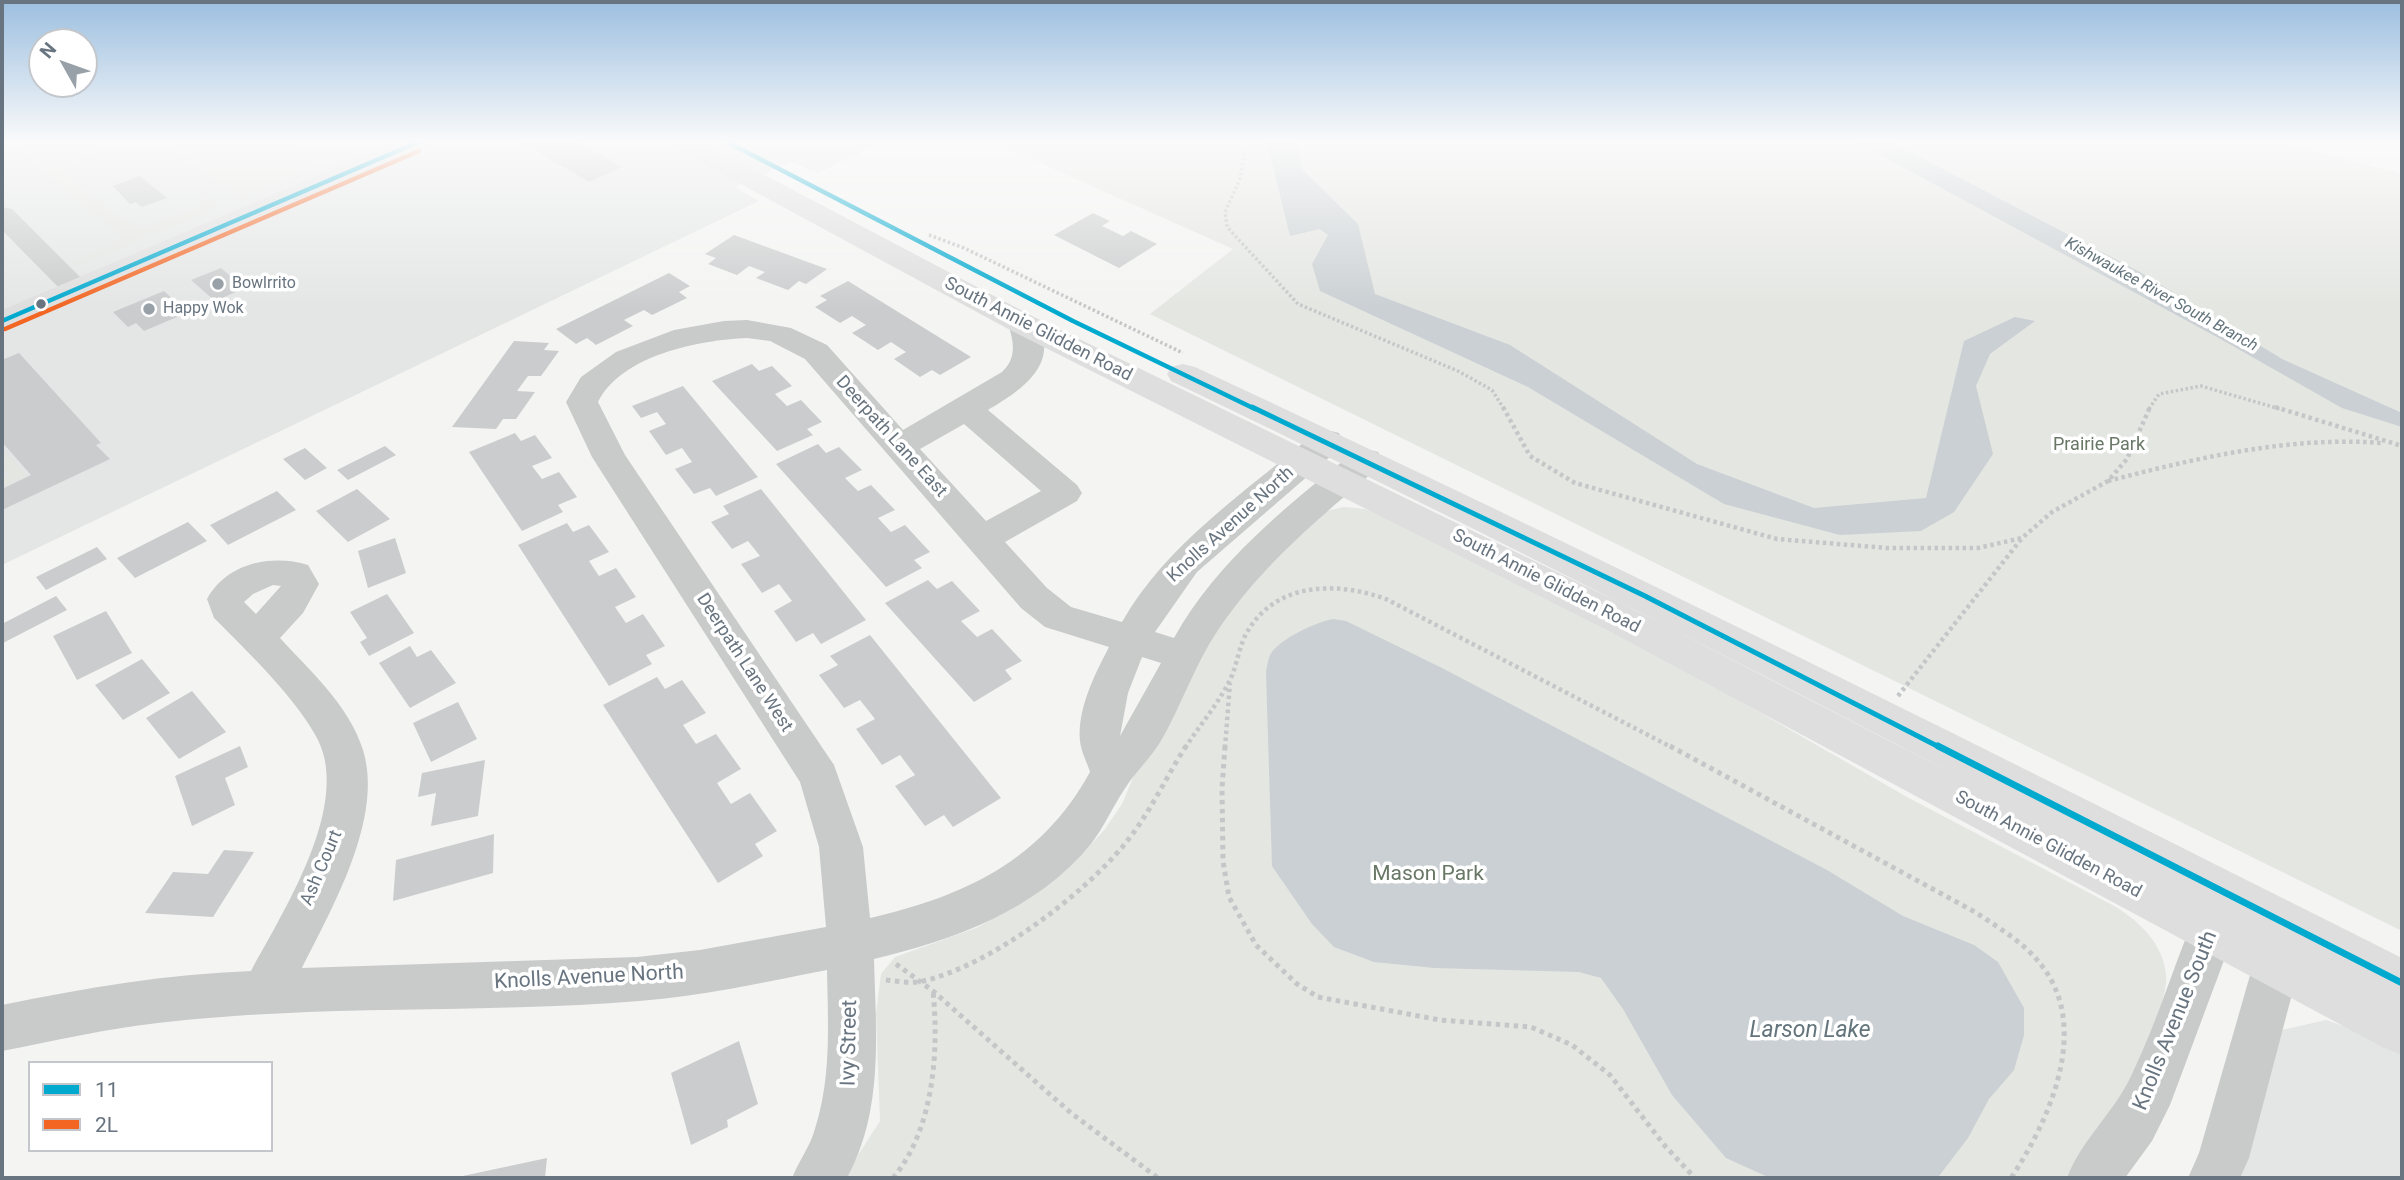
<!DOCTYPE html>
<style>
body{margin:0}
#map{position:relative;width:2404px;height:1180px;overflow:hidden;background:#f4f4f3;font-family:Roboto,sans-serif}
canvas{display:block}
.frame{position:absolute;inset:0;border:4px solid #68747f;pointer-events:none}
.legend{position:absolute;left:28px;top:1061px;width:245px;height:91px;box-sizing:border-box;background:#fff;border:2px solid #c3c7cc;margin:0;padding:9px 12px;list-style:none;font-size:21px;color:#68747f}
.legend li{display:flex;align-items:center;gap:14px;height:35px}
.legend b{width:35px;border:2px solid #c3c7cc}
.north{position:absolute;left:28px;top:28px;width:70px;height:70px;box-sizing:border-box;background:#fff;border:2px solid #c3c7cc;border-radius:50%;rotate:310deg;font-size:19px;font-weight:700;line-height:28px;text-align:center;color:#68747f}
.north::after{content:'';display:block;margin:auto;width:24px;height:32px;background:#99a1a8;clip-path:polygon(50% 0,100% 100%,50% 72%,0 100%)}
</style>
<div id="map">
<canvas width="2404" height="1180"></canvas>
<div class="frame"></div>
<ul class="legend">
<li><b style="height:9px;background:#00a9ce"></b>11</li>
<li><b style="height:9px;background:#f26522"></b>2L</li>
</ul>
<div class="north">N</div>
</div>
<script>
const context = document.querySelector('canvas').getContext('2d');
context.lineJoin = 'round';
function fillPath(path, color) {
  context.fillStyle = color;
  context.fill(path, 'evenodd');
}
function strokePath(path, color, width, dash) {
  context.strokeStyle = color;
  context.lineWidth = width;
  context.lineCap = dash ? 'butt' : 'round';
  context.setLineDash(dash || []);
  context.stroke(path);
}
function write(font, color, halo, rows, align = 'center') {
  context.font = font + ' Roboto,sans-serif';
  context.lineWidth = 7;
  context.setLineDash([]);
  context.textBaseline = 'middle';
  context.strokeStyle = halo;
  context.fillStyle = color;
  for (const [text, x, y, turn = 0] of rows) {
    context.save();
    context.translate(x, y);
    context.rotate((+turn || 0) * Math.PI / 180);
    context.textAlign = isNaN(turn) ? turn : align;
    if (halo) context.strokeText(text, 0, 0);
    context.fillText(text, 0, 0);
    context.restore();
  }
}
const built = new Path2D(`
 M2 143H880L818 173 792 162 735 187 759 201 2 565Z
 M2326 1020 2402 1046V1178H2235L2282 1030Z`);
const green = new Path2D(`
 M13 143H106L90 148 94 154 74 164 69 171V177L119 219 132 222 141 230 205 205 200 200C207 195 213 203 219 207L154 235 151 232 137 238 140 241 76 268 71 262 119 241 120 236Z
 M167 143H286L304 155 322 154 328 159 327 162 240 198 228 190 231 186 219 182Z
 M995 143H2286L2402 174V931L1150 314 1233 249Z
 M2 448 27 476 2 487V478L10 474 2 464Z
 M1344 507 1365 509 1402 522 1707 682 1907 797 2116 907C2140 922 2163 944 2166 974 2171 1011 2100 1144 2077 1178H850L846 1174 880 1121 876 1014 881 974 895 957 976 928 1025 901 1085 851 1105 829 1122 804 1137 768 1245 582 1326 511Z`);
const water = new Path2D(`
 M1267 143H1296L1303 170 1358 224 1375 294 1510 345 1697 464 1814 508 1926 498 1964 341 2015 317 2035 321 1990 354 1976 386 1993 454 1954 512 1921 531 1840 535 1724 504 1528 387 1320 291 1312 264 1328 235 1320 229 1290 236Z
 M1858 143H1893L2140 272 2282 359 2402 413V427L2342 408 2217 337Z
 M1333 619 1346 621 1442 668 1827 870 1903 916 1974 945 1998 962 2024 1008V1035L2014 1070 1989 1099 1968 1138 1939 1176 1933 1178H1770L1726 1158 1672 1095 1623 1009 1601 978 1579 972 1435 968 1374 962 1334 947 1312 924 1272 866 1266 672C1267 667 1268 660 1270 655 1279 639 1316 622 1333 619Z`);
const building = new Path2D(`
 M522 143H580L622 167 589 182Z
 M140 176 167 198 142 207 136 202 130 204 113 186Z
 M1093 213 1110 221 1102 226 1123 236 1131 231 1157 244 1119 268 1054 235Z
 M734 235 827 269 806 284 799 281 788 290 756 278 765 272 749 266 737 275 708 264 716 258 705 254Z
 M221 268 245 288 215 301 191 280Z
 M669 273 690 286 679 292 687 298 652 315 644 310 624 320 633 326 596 345 587 338 576 344 556 329Z
 M848 281 971 357 940 375 932 370 920 377 894 359 906 352 891 342 878 350 852 333 866 325 852 316 840 323 815 307 827 300 820 296Z
 M164 291 179 305 176 306 184 314 144 331 136 323 128 327 113 312Z
 M514 341 549 343 544 350 559 351 541 376H528L517 391 535 392 516 419H503L496 429 452 427Z
 M19 353 101 443 96 445 110 459 2 510V489L31 475 2 442V360Z
 M752 364 759 371 772 366 792 386 775 394 787 406 801 400 822 422 807 429 813 435 777 451 712 381Z
 M683 386 758 477 716 496 710 488 694 494 675 469 692 462 682 448 666 455 649 431 666 424 657 412 641 418 632 406Z
 M515 433 521 441 535 435 552 458 532 466 542 479 559 472 577 497 558 505 563 512 522 531 469 452Z
 M818 444 826 453 839 447 862 470 845 478 858 491 871 485 895 510 878 518 891 532 905 525 930 552 914 560 922 568 886 587 776 464Z
 M385 446 396 455 348 480 337 470Z
 M305 448 327 468 305 480 283 459Z
 M357 489 390 519 348 542 316 511Z
 M761 489 866 620 821 644 813 633 796 642 774 611 792 601 779 584 762 593 741 564 760 556 748 541 732 549 711 522 729 514 723 506Z
 M277 491 296 510 228 545 210 525Z
 M188 522 207 541 135 578 117 558Z
 M567 523 573 532 589 525 609 552 589 561 599 576 616 568 636 597 615 607 626 623 643 614 665 646 646 655 652 664 609 686 518 545Z
 M395 538 406 573 368 588 358 551Z
 M97 547 107 559 46 590 36 577Z
 M928 580 937 589 952 581 980 611 961 621 977 637 992 629 1022 661 1005 670 1012 679 974 702 885 603Z
 M387 594 414 633 369 656 360 642 367 638 350 612Z
 M56 596 67 610 3 643 2 624Z
 M106 611 132 653 77 680 53 636Z
 M870 635 1001 798 953 827 944 815 925 826 895 786 915 775 900 755 882 765 856 729 875 719 860 700 844 708 819 675 838 665 830 656Z
 M410 646 417 657 431 650 456 683 410 708 379 663Z
 M142 659 170 693 123 720 95 685Z
 M657 677 665 689 682 680 706 713 683 725 696 744 716 734 741 769 717 783 731 804 750 793 777 831 755 844 763 856 718 883 603 705Z
 M192 691 226 732 179 759 146 718Z
 M458 702 477 739 431 762 413 723Z
 M240 746 248 767 225 778 235 805 192 826 175 776Z
 M485 760 478 816 431 826 436 793 418 797 422 773Z
 M494 834 493 873 393 901 396 860Z
 M224 850 254 852 213 917 145 913 173 872 208 874Z
 M739 1041 758 1104 727 1120 728 1127 691 1145 671 1073Z
 M547 1158 545 1178H458V1177Z`);
const pathFar2 = new Path2D(`
 M1246 143 1240 179 1225 212 1227 227 1298 304 1458 371 1492 390 1504 409
 M929 235 964 248 1183 353
 M2149 409 2159 394 2201 386 2280 409`);
const pathFar1 = new Path2D(`
 M1503 407 1530 456 1575 483 1777 539 1887 548H1978L2022 538 2052 512 2108 481 2127 459 2150 407
 M2275 407 2402 446
 M2108 481C2197 458 2289 436 2382 443
 M1898 696 2022 538
 M1185 748C1200 725 1218 704 1230 680 1238 663 1239 644 1249 629 1279 581 1339 582 1386 599L1673 748
 M1225 748 1230 683`);
const path = new Path2D(`
 M1225 746 1222 788 1223 861 1229 897 1256 945 1297 984 1318 997 1440 1020 1531 1027 1572 1045 1610 1075 1665 1146 1695 1178
 M1670 746 1975 912C1999 928 2025 943 2042 966 2091 1029 2049 1121 2011 1178
 M896 964 933 991 1071 1113 1158 1178
 M886 980C898 981 911 984 923 981 989 966 1081 897 1124 845 1149 815 1165 779 1186 746
 M893 1178C934 1129 939 1051 933 991`);
const minor = new Path2D(`
 M2 207 12 209 86 283 90 289 86 295 76 298 66 295 2 230Z
 M1023 315 1034 318C1064 362 1022 390 988 410L1077 485 1082 493 1077 501 1005 542 1047 588 1071 607 1122 622C1167 543 1247 491 1315 433L1327 430 1339 433 1343 441 1339 449 1197 572 1155 632 1174 638C1217 561 1287 506 1354 452L1366 449 1378 452 1383 460 1378 468C1320 517 1261 566 1218 630 1195 664 1182 704 1162 739 1151 758 1135 772 1124 790 1112 808 1104 827 1091 844 1037 910 954 940 874 959 876 1034 884 1110 847 1178H792C798 1163 808 1149 813 1135 832 1080 828 1026 827 970 765 982 703 996 639 1001 479 1014 318 1004 158 1023 105 1029 54 1041 2 1051V1005C85 988 167 974 251 971 282 913 351 807 318 740 297 699 247 651 214 618L207 599C227 563 271 554 308 565L319 584 303 613 280 638C310 671 349 705 363 750 384 818 332 908 302 968L637 957 700 950 826 927 819 847 800 782 592 457 566 402 581 377 616 352 674 330 724 321 747 320 791 328 827 345 903 430 1002 372C1017 358 1014 342 1008 324L1012 318ZM747 338 770 341 805 359 1021 608 1045 627 1109 647C1095 674 1077 709 1080 741 1081 752 1087 762 1090 772 1041 861 965 896 870 918L863 847 834 765 625 455 598 402C622 355 699 340 747 338ZM964 424 1041 491 986 521 920 449ZM273 585 281 586 256 614 244 602 253 594ZM1142 657 1161 663 1120 736 1128 693Z
 M2222 884 2238 890 2245 904 2170 1105 2152 1141 2125 1178H2067C2081 1140 2115 1112 2132 1074 2161 1014 2178 950 2206 890Z
 M2284 916 2300 922 2307 937 2249 1158 2240 1178H2188L2199 1153 2261 937 2268 922Z`);
const major = new Path2D(`
 M394 143H429L425 149 2 330V310Z
 M672 143H704L1034 317 1637 611 1977 786C1710 647 1442 511 1171 381L1167 374 1171 367 1183 364 1195 367C1601 556 2002 757 2402 958V1055L2384 1048 1609 631 1012 331 676 149Z`);
const bus1Far2 = new Path2D(`
 M729 143 1073 321 1255 409
 M2 321 416 143`);
const bus1Far1 = new Path2D(`
 M1252 407 1645 596 1941 748`);
const bus1 = new Path2D(`
 M1938 746 2402 983`);
const bus2 = new Path2D(`
 M5 329 419 151`);
const markers = [
 [218,284,7,"#99a1a8"],
 [41,304,6,"#68747f"],
 [149,309,7,"#99a1a8"]
];
const farPoinames = [
 ["Bowlrrito",232,284],
 ["Happy Wok",163,309]
];
const farWaternames = [
 ["Kishwaukee River South Branch",2161,295,29]
];
const streetNames = [
 ["South Annie Glidden Road",1038,330,27],
 ["Deerpath Lane East",891,437,48],
 ["Knolls Avenue North",1231,525,-42],
 ["South Annie Glidden Road",1546,582,27],
 ["Deerpath Lane West",744,663,57],
 ["South Annie Glidden Road",2048,845,28],
 ["Ash Court",322,868,-67]
];
const parkNames = [
 ["Prairie Park",2099,445]
];
const nearParknames = [
 ["Mason Park",1428,875]
];
const nearStreetnames = [
 ["Knolls Avenue North",589,978,-3],
 ["Knolls Avenue South",2176,1021,-68],
 ["Ivy Street",850,1043,-89]
];
const nearWaternames = [
 ["Larson Lake",1810,1031]
];
fillPath(built, '#e4e5e5');
fillPath(green, '#e4e6e2');
fillPath(water, '#cad0d3');
fillPath(building, '#cbcccd');
strokePath(pathFar2, '#c5c6c7', 3.5, [2.5, 2.5]);
strokePath(pathFar1, '#c5c6c7', 4.5, [3.5, 3.5]);
strokePath(path, '#c5c6c7', 5, [4.5, 4.5]);
fillPath(minor, '#c9caca');
fillPath(major, '#dededf');
strokePath(bus1Far2, '#00a9ce', 4.5);
strokePath(bus1Far1, '#00a9ce', 5);
strokePath(bus1, '#00a9ce', 7);
strokePath(bus2, '#f26522', 4.5);
const sky = context.createLinearGradient(0, 0, 0, 308);
sky.addColorStop(0, '#9cbfe0');
sky.addColorStop(0.46, '#fafafa');
sky.addColorStop(1, '#fafafa00');
context.fillStyle = sky;
context.fillRect(0, 0, 2404, 308);
for (const [x, y, r, color] of markers) {
  const dot = new Path2D();
  dot.arc(x, y, r, 0, 2 * Math.PI);
  context.fillStyle = color;
  context.fill(dot);
  strokePath(dot, '#fff', 2.5);
}
write('16px', '#68747f', '#fff', farPoinames, 'left');
write('italic 16px', '#63747c', '#fff', farWaternames);
write('18px', '#68747f', '#fff', streetNames);
write('18px', '#687766', '#fff', parkNames);
write('21px', '#687766', '#fff', nearParknames);
write('21px', '#68747f', '#fff', nearStreetnames);
write('italic 23px', '#63747c', '#fff', nearWaternames);
</script>
